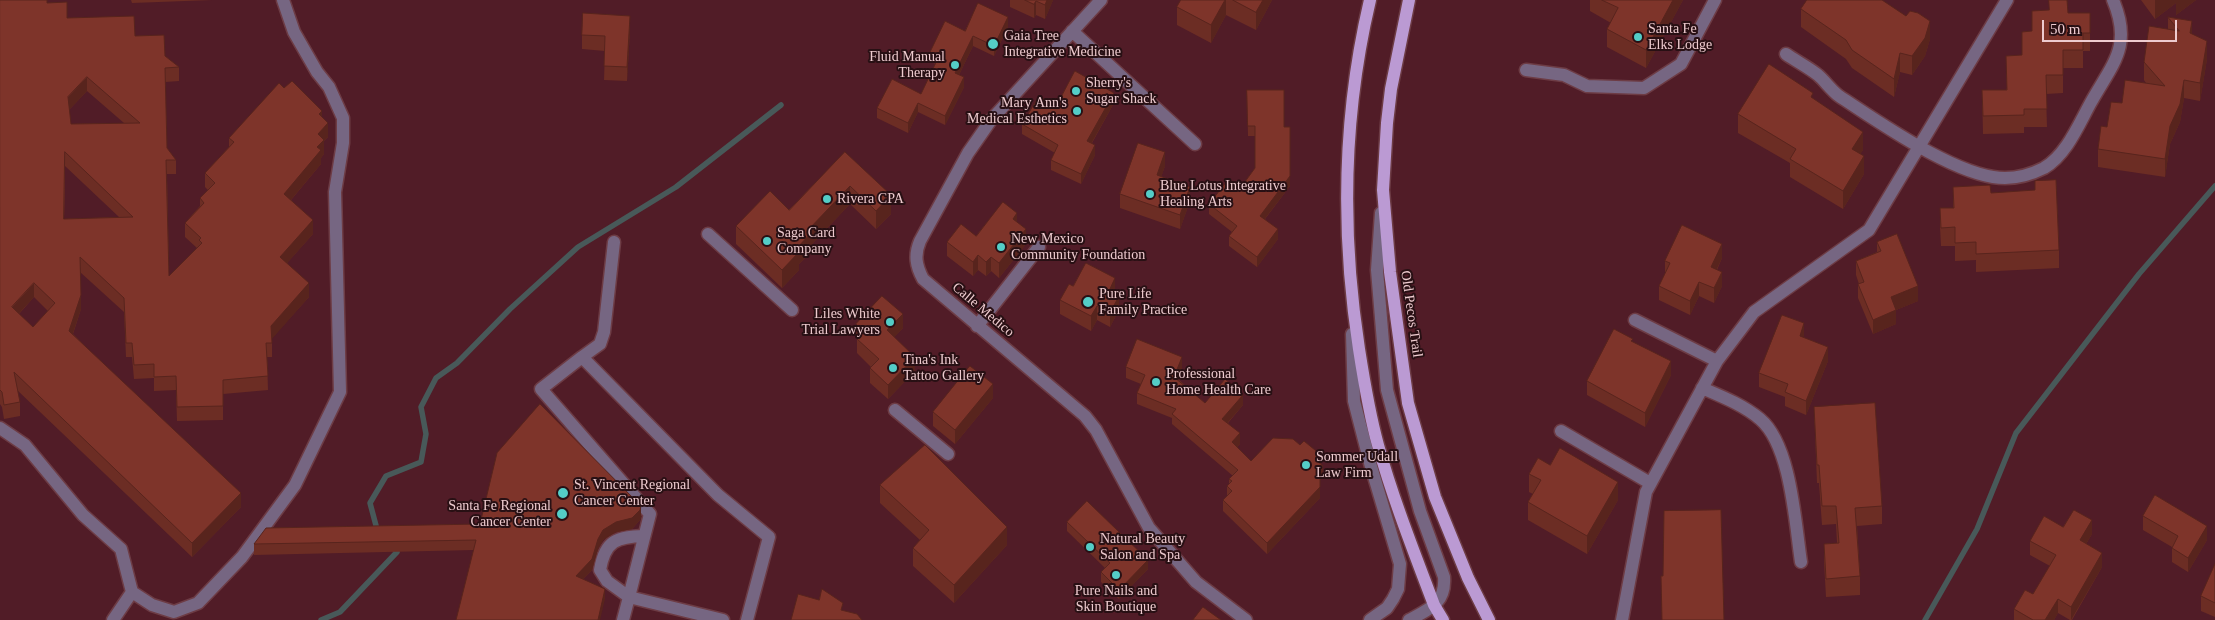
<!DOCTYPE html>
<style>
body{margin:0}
#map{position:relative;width:2215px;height:620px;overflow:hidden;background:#511c27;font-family:"Times New Roman",serif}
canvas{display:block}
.scale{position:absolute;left:2042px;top:20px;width:135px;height:22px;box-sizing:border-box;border:2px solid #eecbcf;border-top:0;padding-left:6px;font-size:15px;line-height:18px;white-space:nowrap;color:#eecbcf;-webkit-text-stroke:4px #281014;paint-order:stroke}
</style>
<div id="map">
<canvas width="2215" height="620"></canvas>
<div class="scale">50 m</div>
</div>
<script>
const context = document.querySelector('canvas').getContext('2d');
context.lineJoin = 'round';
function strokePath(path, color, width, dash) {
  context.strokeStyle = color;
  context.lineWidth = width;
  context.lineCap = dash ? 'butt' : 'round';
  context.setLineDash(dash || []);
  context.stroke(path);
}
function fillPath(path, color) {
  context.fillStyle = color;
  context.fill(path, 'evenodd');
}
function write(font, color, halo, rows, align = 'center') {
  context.font = font + ' "Times New Roman",serif';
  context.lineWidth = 4;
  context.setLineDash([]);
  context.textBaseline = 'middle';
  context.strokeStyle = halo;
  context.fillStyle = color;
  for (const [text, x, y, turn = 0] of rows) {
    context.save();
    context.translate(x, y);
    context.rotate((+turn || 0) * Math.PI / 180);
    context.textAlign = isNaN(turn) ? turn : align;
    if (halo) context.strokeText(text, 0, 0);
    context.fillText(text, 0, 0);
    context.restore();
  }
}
const stream = new Path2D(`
 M378 533 370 503 386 476 421 462 426 434 421 407 436 378 457 363 510 309 578 247 676 187 781 105
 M321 620 340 612 397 552 391 546
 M1925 620 1977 529 2016 433 2139 274 2215 186`);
const minor = new Path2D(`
 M1101 0 991 120 968 153 920 241C914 255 916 266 923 279L1085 416 1096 430 1149 528 1196 582 1246 620
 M1072 31 1195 144
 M1786 54C1796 61 1808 67 1818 75 1825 81 1831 90 1839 96 1878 122 1948 170 1993 177 2010 180 2028 176 2044 168 2066 155 2078 126 2090 104 2112 64 2133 47 2113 0
 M1526 70 1564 75 1587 86 1644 88 1681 64 1715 0
 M1381 213 1377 270 1387 390 1420 511 1444 577C1446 603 1430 609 1409 620
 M708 234 792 310
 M1635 320 1717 361
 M977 326 1039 247
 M1352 334 1354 401 1370 463 1400 564 1398 589 1393 599 1387 608 1370 620
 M582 357 600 344 604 332 614 242
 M1702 388C1723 397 1743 405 1760 419 1791 445 1795 522 1801 562
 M895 410 948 454
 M0 428 25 445 83 515 121 549 132 592 113 620
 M1561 431 1650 483
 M644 536C617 537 605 540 600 570L607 581 629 597 650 514 541 389 582 357 718 495 769 537 747 620
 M132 592 152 605 174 612 198 603 242 557 295 485 340 392 335 192 343 143V118L329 87 317 72 294 32 283 0
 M623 620 629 597 723 620
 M1622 620 1646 492 1717 361 1754 312 1869 230 2007 0`);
const major = new Path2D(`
 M1370 0C1343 114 1341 233 1359 349 1364 381 1369 413 1378 445 1393 499 1414 552 1434 605L1443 620
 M1409 0 1391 89 1387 123 1383 190 1390 272 1408 403 1435 497 1468 578 1489 620`);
const wall = new Path2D(`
 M0 0 47 3 67 18 135 36 165 56 179 67V81L165 82 167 148 176 160V174H167L169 276 197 248 185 237V223L200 206V198L208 190 205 187V173L229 147V138L284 88 322 118 328 137 324 141V154L321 158V164L291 200 313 234 287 263 309 297 272 338V357H267L268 390 223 394V420L177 421 176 390 154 391V378L134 379 132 357H126L124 312 80 272 81 309 73 334 241 507 192 557 17 390 20 402V416L4 419 2 407 0 404ZM87 91 124 123 71 124 69 110ZM65 166 119 217 64 219ZM34 297 48 311 33 327 19 314Z
 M131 0H212L132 3Z
 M1010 0H1053L1045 19 1036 15 1034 18 1010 7Z
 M1181 0H1272L1256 30 1226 15 1211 43 1177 25V7Z
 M1590 0H1683L1646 68 1607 47V29L1611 23 1590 11Z
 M2141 0H2196L2176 15V3L2155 19Z
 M1801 9 1930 39 1925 56 1912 75 1900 72 1894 97 1852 68 1846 59 1801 27Z
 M2032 11 2068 13H2090V51H2083V68H2063V93L2046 94 2047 127H2024V133L1983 134 1982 90H2006L2022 55V32L2032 31Z
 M2168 17 2192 34 2207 59 2200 101 2184 98 2180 122 2170 144 2165 177 2098 167V149L2107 127 2122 103 2146 83 2144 80V62L2168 29Z
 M1008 27 994 56 973 46 959 75 964 87 945 125 918 112 908 133 877 118V108L921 94 936 64 930 62V52L965 31Z
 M630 30 627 81 604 80 605 51 582 49V35Z
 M1247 90 1284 127 1290 186 1265 219 1278 239 1257 267 1229 246V236L1232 232 1209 214V204L1239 190 1255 168V136H1248Z
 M1813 99 1863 150 1860 154 1864 174 1843 209 1790 177V163L1738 133V114Z
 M1114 103 1092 143 1095 155 1081 184 1051 170V160L1055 153 1022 134V124L1056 106Z
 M845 152 891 214 876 229 850 204 812 244V251L799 264V270L782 288 736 244V226L789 210Z
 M1165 166 1161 177 1190 201 1180 229 1120 208V194Z
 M1953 187 1991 193 2059 250V268L1976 272V260L1955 261V246H1941L1940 227V208H1953Z
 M1017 222 1026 244 999 278 991 271 986 276 978 270 973 276 947 256V242L976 236Z
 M1877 242 1918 301 1896 310V324L1873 334 1858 298V284H1859L1856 275V261L1877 252Z
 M1722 258 1717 270 1722 286 1714 303 1699 296 1690 315 1659 300V286L1665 274V261Z
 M1073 286 1115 293V294L1119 310 1110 327 1097 320 1091 331 1060 314V300Z
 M856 324 903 328 894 337 915 371 888 399 870 383V368L871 367 857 353V339L856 338Z
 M1804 338 1828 361 1806 415 1785 406V397L1759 387V373Z
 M1633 342 1671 375 1645 427 1587 395V381Z
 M1126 367 1182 368 1178 379 1205 403 1243 405 1228 423 1240 444 1237 447 1251 461 1321 463 1323 476 1320 480V498L1267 554 1223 511V500L1227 496V486L1229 484V479L1233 476 1172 424V418L1137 404V393L1141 384 1126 378Z
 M993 398 955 444 933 426V412Z
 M1814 407 1882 506V524L1857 526 1860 576V595L1826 597 1824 562V544L1837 543 1836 524 1822 525 1819 483H1817Z
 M1550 465 1618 500 1587 554 1528 520V502L1533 494 1529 492V474Z
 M880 485 1007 545 954 603 913 566V548L920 540 880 503Z
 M641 516 640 520 632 529 616 532 603 540 598 549 592 570 583 579 605 599 474 550 254 555V544L480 524Z
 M2143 516 2207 540 2188 572 2172 562V547L2143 530Z
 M1067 522 1148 569 1119 599 1101 582V572L1105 568 1067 531Z
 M2063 527 2092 534 2086 544 2102 567 2072 620H2070L2058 613 2054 620H2014V609L2033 594 2050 566 2030 555V541Z
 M2215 564V617L2201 611V596Z`);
const shadedWall = new Path2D(`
 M1047 0H1053L1045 19V5Z
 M1225 0H1226V15L1211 43V25Z
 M1263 0H1272L1256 30V12Z
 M1673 0H1683L1646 68V50Z
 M2155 0H2196L2176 15V3L2155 19Z
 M1036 1V15L1034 18V4Z
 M630 16V30L627 81V67Z
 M1008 17V27L994 56V46Z
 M1930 21V39L1925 56 1912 75V56Z
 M2192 21V39L2190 33Z
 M973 36V46L955 83V73Z
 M2207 41V59L2200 101V83Z
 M1900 53V72L1894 97V79Z
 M87 77V91L68 111V97Z
 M964 77V87L945 125V116Z
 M2184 80V98L2180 122 2170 144 2165 177V159L2170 126Z
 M1114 93V103L1087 151V141Z
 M918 103V112L908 133V123Z
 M322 111V125L319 114Z
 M328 123V137L324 141V154L321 158V164L284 208V194L318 134Z
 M1863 132V150L1852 167V149Z
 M1095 145V155L1081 184V174Z
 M1165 152V166L1157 189V175Z
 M1864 156V174L1843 209V191Z
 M1290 176V186L1260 225V216Z
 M850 186V204L812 244V251L799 264V270L782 288V270L809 229Z
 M1190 187V201L1180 229V215Z
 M891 195V214L876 229V211Z
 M1017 213V227L1013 219Z
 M313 220V234L280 271V257Z
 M1026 229V244L999 278V263Z
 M1278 229V239L1257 267V257Z
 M1722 244V258L1711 281V267Z
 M978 255V270L973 276V262Z
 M991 257V271L986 276V262Z
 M1722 272V286L1714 303V288Z
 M1115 278V293L1109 305V291Z
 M1699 282V296L1690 315V301Z
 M34 283V297L12 321V307Z
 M309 283V297L271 340V326Z
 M1918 286V301L1891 312V297Z
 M81 295V309L69 345V331Z
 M1119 296V310L1110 327V313Z
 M1097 306V320L1091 331V316Z
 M1896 310V324L1873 334V320Z
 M903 314V328L887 345V330Z
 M1804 323V337L1800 336Z
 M1828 347V361L1806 415V401Z
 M915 357V371L888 399V385Z
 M1182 357V368L1174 387V377Z
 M1671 361V375L1645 427V413Z
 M993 384V398L955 444V430Z
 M1243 395V405L1222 429V419Z
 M1240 433V444L1232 453V442Z
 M1321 455V465L1316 460Z
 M1323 466V476L1320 480V469Z
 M1618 482V500L1587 554V536Z
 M1320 487V498L1267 554V543Z
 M241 493V507L192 557V543Z
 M641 506V516L640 520 632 529 616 532 603 540 598 549 592 570 576 586V576L603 530Z
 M2092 520V534L2080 554V540Z
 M2207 526V540L2188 572V558Z
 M1007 527V545L954 603V585Z
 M2102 553V567L2071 620V607Z
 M1148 560V569L1119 599V590Z
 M605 589V599L600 620H598Z
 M2058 599V613L2054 620H2045Z`);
const building = new Path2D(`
 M0 0H47V3L67 2V18L134 16 135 36 164 35 165 56 179 67 165 68 167 148 176 160H166L169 276 202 243 199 240 201 238 185 223 204 203 200 198 215 183 205 173 234 142 229 138 279 83 284 88 292 81 322 111 319 114 328 123 318 134 324 140 317 147 321 150 284 194 313 220 280 257 309 283 271 326 272 343H266L268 376 223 380V406L177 407 176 376 154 377V364L134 365 132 343H126L124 298 80 257 81 295 69 331 241 493 192 543 14 372 20 402 4 405 2 392 0 390ZM87 77 140 123 71 124 68 97ZM65 152 133 217 64 219ZM34 283 55 303 33 327 12 307Z
 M1025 0H1047L1045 5 1036 1 1034 4Z
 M1181 0H1225L1211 25 1177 7Z
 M1233 0H1263L1256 12Z
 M1602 0H1673L1646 50 1607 29 1618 8Z
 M1807 0H1882L1906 16 1910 11 1918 13 1930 21 1925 38 1912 56 1900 53 1894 79 1852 50 1846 40 1801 9Z
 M2049 0H2067L2068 13H2090V33H2083V50H2063V75H2046L2047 109H2024V115L1983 116 1982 90H2007L2006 56 2022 55V32L2032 31V11L2049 10Z
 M978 3 1008 17 994 46 973 36 955 73 964 77 945 116 918 103 908 123 877 108 892 79 921 94 939 56 930 52 945 21 965 31Z
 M583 13 630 16 627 67 604 66 605 36 582 35Z
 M2168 17 2192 21 2190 33 2207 41 2200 83 2184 80 2180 104 2170 126 2165 159 2098 149 2101 126 2107 127 2111 102 2122 103 2125 80 2165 86 2144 62 2149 26 2179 31Z
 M1769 64 1813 93 1811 97 1863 132 1852 149 1864 156 1843 191 1790 159 1796 149 1738 114Z
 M1075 71 1114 93 1087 141 1095 145 1081 174 1051 160 1058 145 1022 124 1039 96 1056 106Z
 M1247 90H1284V127H1290V176L1260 216 1278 229 1257 257 1229 236 1237 226 1209 204 1227 181 1239 190 1255 168V126H1248Z
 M1138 143 1165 152 1157 175 1190 187 1180 215 1120 194Z
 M845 152 891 195 876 211 850 186 809 229 812 232 796 249 799 252 782 270 736 226 770 191 789 210Z
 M2056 180 2059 250 1976 254V242L1955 243V227L1941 228 1940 208H1954L1953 187 1990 185 1991 193 2035 190V181Z
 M1003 202 1017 213 1013 219 1026 229 999 263 991 257 986 262 978 255 973 262 947 242 961 224 976 236Z
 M1682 225 1722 244 1711 267 1722 272 1714 288 1699 282 1690 301 1659 286 1670 263 1665 261Z
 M1897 234 1918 286 1891 297 1896 310 1873 320 1858 284 1864 282 1856 261 1881 251 1877 242Z
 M1086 263 1115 278 1109 291 1119 296 1110 313 1097 306 1091 316 1060 300 1069 284 1073 286Z
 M882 296 903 314 887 330 915 357 888 385 870 368 879 359 857 339 864 332 856 324Z
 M1782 315 1804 323 1800 336 1828 347 1806 401 1785 392 1788 384 1759 373Z
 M1614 329 1633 339 1631 341 1671 361 1645 413 1587 381Z
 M1137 339 1182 357 1174 377 1205 403 1225 379 1243 395 1222 419 1240 433 1232 442 1251 461 1273 438 1293 439 1300 445 1304 441 1321 455 1316 460 1323 466 1320 469V487L1267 543 1223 500 1232 491 1227 486 1232 481 1229 479 1238 470 1172 414 1176 409 1137 393 1145 375 1126 367Z
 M970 366 993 384 955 430 933 412Z
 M1875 403 1882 506 1855 508 1860 576 1826 579 1824 544 1839 543 1836 506H1822L1819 465H1817L1814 407Z
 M540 404 641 506 640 510 632 518 616 522 603 530 598 539 592 559 576 576 605 589 598 620H456L476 540 254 544 266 528 480 524 497 453Z
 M925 445 1007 527 954 585 913 548 929 530 880 485Z
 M1560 448 1618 482 1587 536 1528 502 1541 480 1529 474 1538 458 1550 465Z
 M2155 495 2207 526 2188 558 2172 548 2178 536 2143 516Z
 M1087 501 1148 560 1119 590 1101 572 1110 563 1067 522Z
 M1721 510 1724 620H1662L1661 576H1663L1664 511Z
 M2074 510 2092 520 2080 540 2102 553 2071 607 2058 599 2045 620H2033L2014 609 2025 590 2033 594 2056 555 2030 541 2044 516 2063 527Z
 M2215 564V603L2201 596Z
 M822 589 843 603 841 610 857 614 862 620H791L798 594 819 600Z
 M1203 607 1221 620H1193Z`);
const markers = [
 [1638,37,5,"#54cdc7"],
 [993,44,6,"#54cdc7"],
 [955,65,5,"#54cdc7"],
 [1076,91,5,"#54cdc7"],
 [1077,111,5,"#54cdc7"],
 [1150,194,5,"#54cdc7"],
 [827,199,5,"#54cdc7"],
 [767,241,5,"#54cdc7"],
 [1001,247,5,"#54cdc7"],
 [1088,302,6,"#54cdc7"],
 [890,322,5,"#54cdc7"],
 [893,368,5,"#54cdc7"],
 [1156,382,5,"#54cdc7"],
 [1306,465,5,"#54cdc7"],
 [563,493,6,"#54cdc7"],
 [562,514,6,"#54cdc7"],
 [1090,547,5,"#54cdc7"],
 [1116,575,5,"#54cdc7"]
];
const poiNames = [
 ["Santa Fe",1648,29],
 ["Elks Lodge",1648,45],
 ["Gaia Tree",1004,36],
 ["Integrative Medicine",1004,52],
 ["Fluid Manual",945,57,"right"],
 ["Therapy",945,73,"right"],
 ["Sherry's",1086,83],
 ["Sugar Shack",1086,99],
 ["Mary Ann's",1067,103,"right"],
 ["Medical Esthetics",1067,119,"right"],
 ["Blue Lotus Integrative",1160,186],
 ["Healing Arts",1160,202],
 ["Rivera CPA",837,199],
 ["Saga Card",777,233],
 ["Company",777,249],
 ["New Mexico",1011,239],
 ["Community Foundation",1011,255],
 ["Pure Life",1099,294],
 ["Family Practice",1099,310],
 ["Liles White",880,314,"right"],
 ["Trial Lawyers",880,330,"right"],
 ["Tina's Ink",903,360],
 ["Tattoo Gallery",903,376],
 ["Professional",1166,374],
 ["Home Health Care",1166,390],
 ["Sommer Udall",1316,457],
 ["Law Firm",1316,473],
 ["St. Vincent Regional",574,485],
 ["Cancer Center",574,501],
 ["Santa Fe Regional",551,506,"right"],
 ["Cancer Center",551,522,"right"],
 ["Natural Beauty",1100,539],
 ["Salon and Spa",1100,555],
 ["Pure Nails and",1116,591,"center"],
 ["Skin Boutique",1116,607,"center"]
];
const streetNames = [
 ["Calle Medico",983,310,40],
 ["Old Pecos Trail",1411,314,82]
];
strokePath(stream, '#485959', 5.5);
strokePath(minor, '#6d3c45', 15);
strokePath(major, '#6d3c45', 15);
strokePath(minor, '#766682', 12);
strokePath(major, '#bb9ad3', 12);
fillPath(wall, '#6c2d24');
fillPath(shadedWall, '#58241d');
fillPath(building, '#7e342a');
strokePath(building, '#58241d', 1);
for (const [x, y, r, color] of markers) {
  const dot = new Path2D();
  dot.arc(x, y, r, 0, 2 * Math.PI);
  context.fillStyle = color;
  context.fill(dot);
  strokePath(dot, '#281014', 2);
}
write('14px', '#eecbcf', '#281014', poiNames, 'left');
write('14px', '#eecbcf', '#281014', streetNames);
</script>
